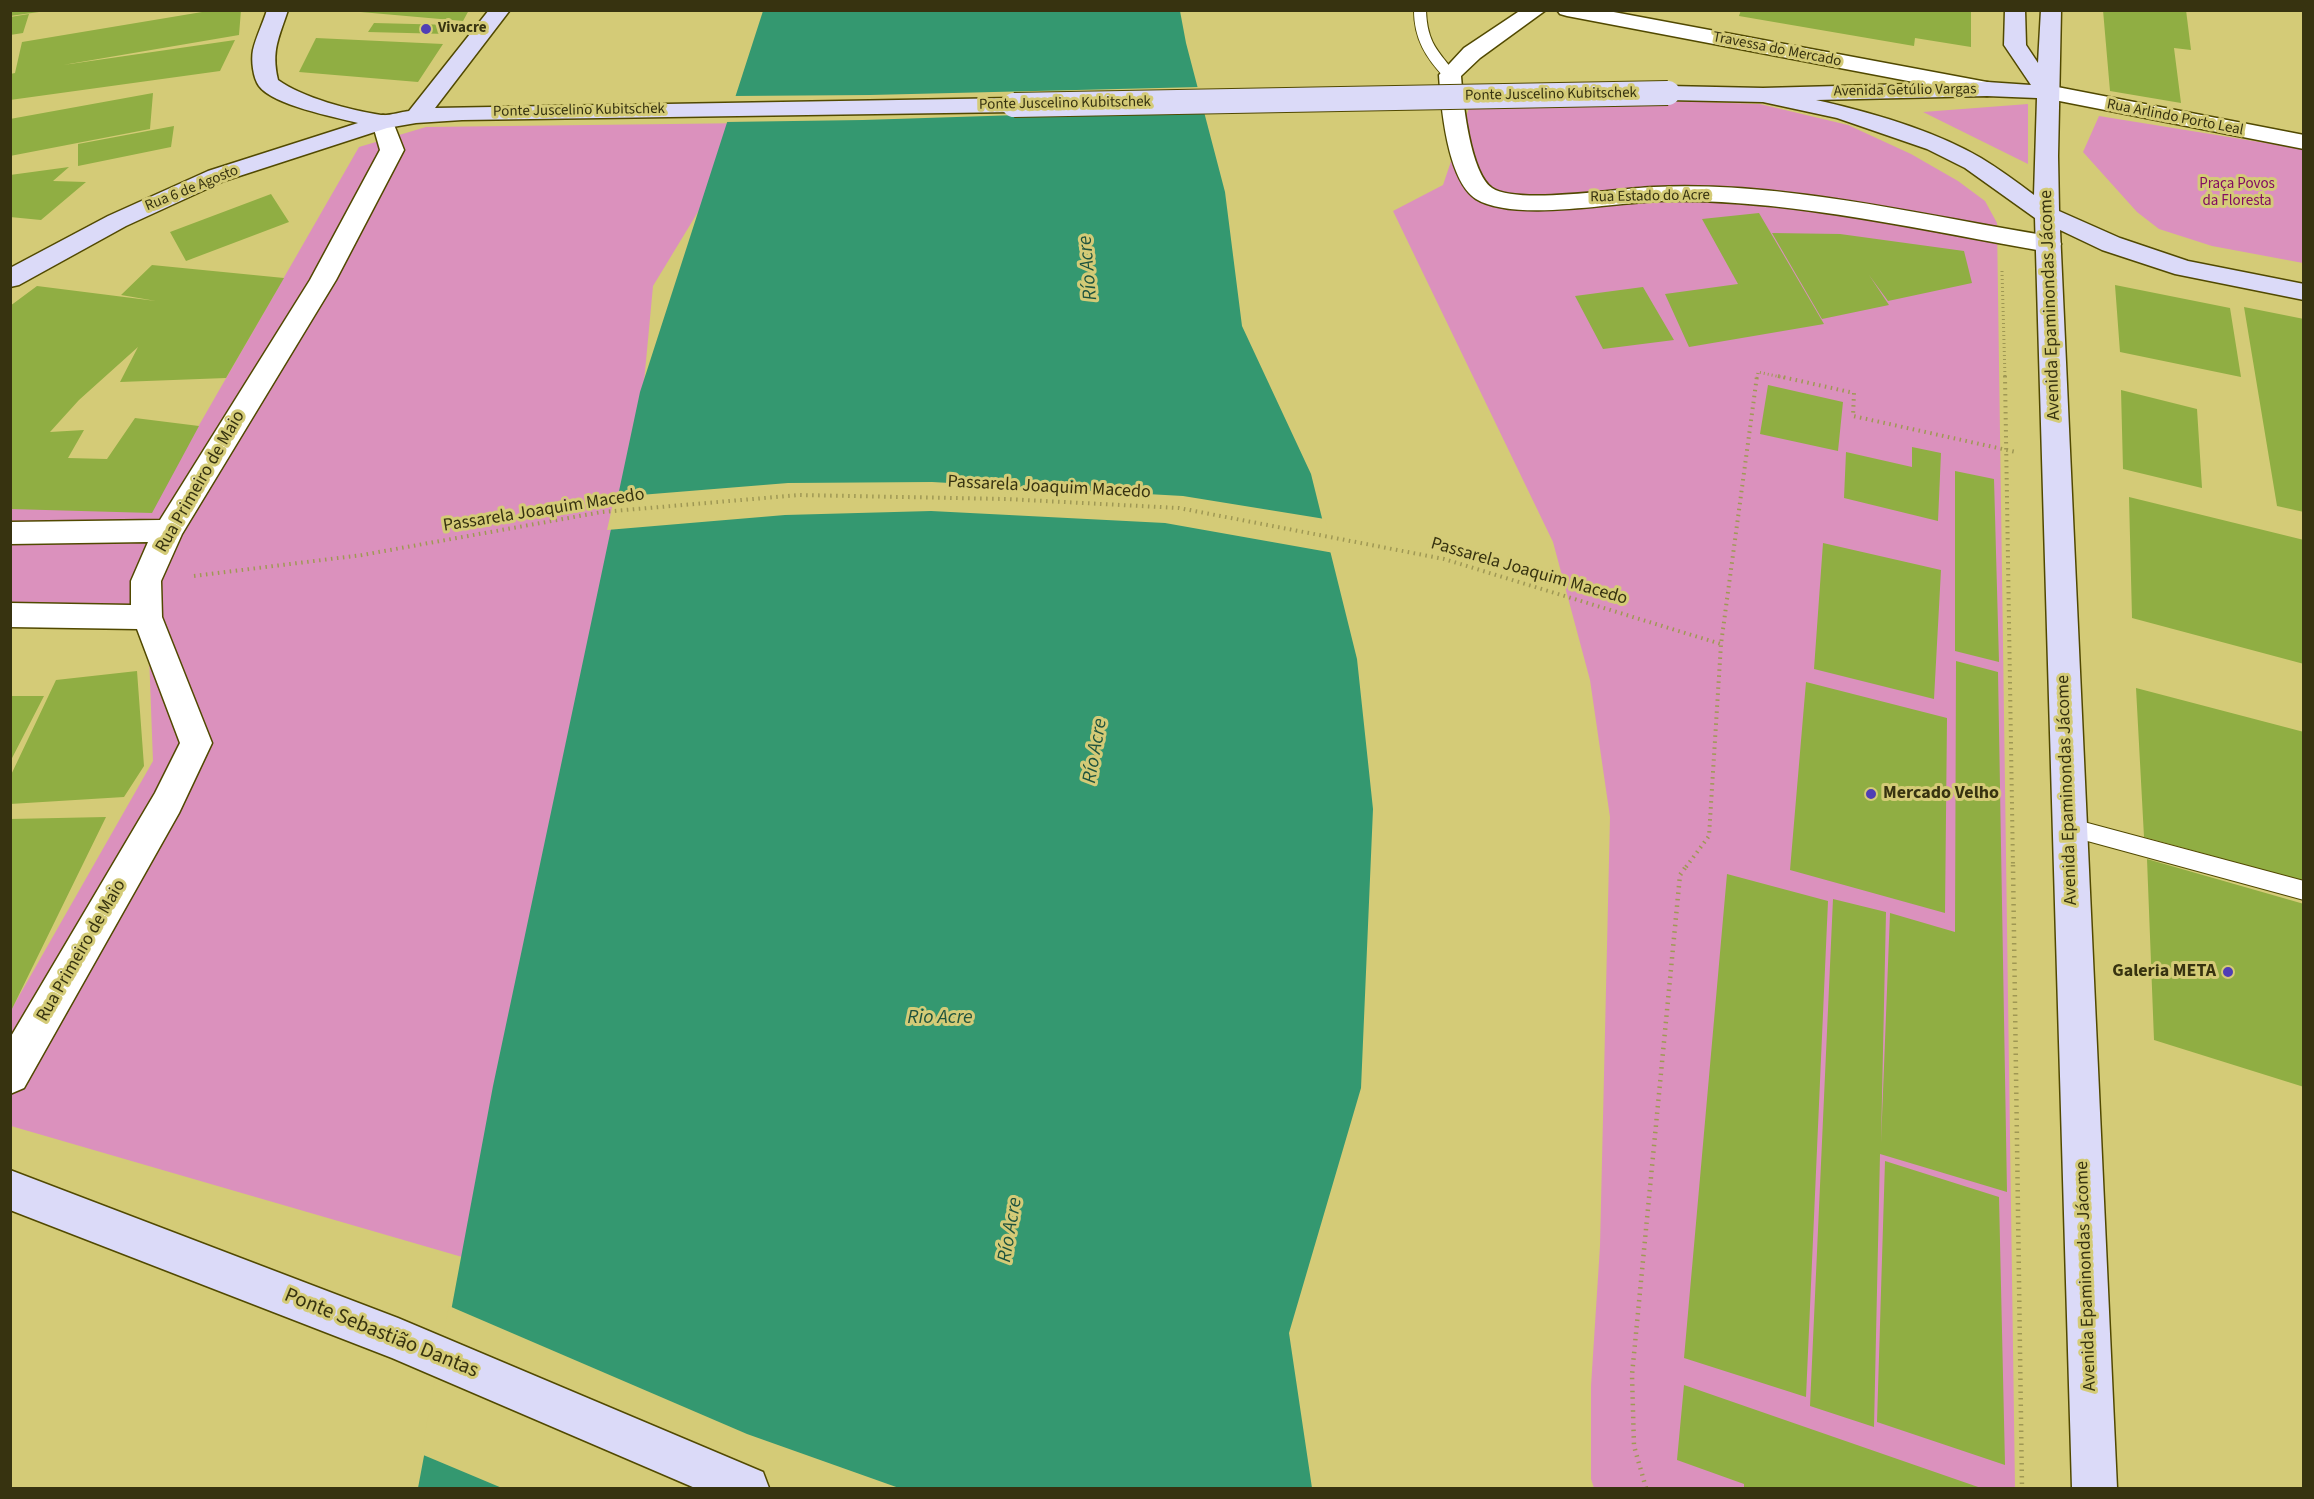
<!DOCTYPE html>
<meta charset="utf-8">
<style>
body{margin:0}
#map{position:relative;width:2314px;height:1499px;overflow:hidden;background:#d4cb77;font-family:"Source Sans 3",sans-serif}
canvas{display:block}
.frame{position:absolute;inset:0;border:12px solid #373310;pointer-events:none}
</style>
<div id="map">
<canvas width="2314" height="1499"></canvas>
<div class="frame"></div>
</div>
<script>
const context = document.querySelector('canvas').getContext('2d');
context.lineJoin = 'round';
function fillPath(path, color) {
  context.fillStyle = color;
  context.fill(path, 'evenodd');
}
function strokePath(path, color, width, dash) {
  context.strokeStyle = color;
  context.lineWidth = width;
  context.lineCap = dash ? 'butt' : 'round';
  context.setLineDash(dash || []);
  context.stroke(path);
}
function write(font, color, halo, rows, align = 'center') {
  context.font = font + ' "Source Sans 3",sans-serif';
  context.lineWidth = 6;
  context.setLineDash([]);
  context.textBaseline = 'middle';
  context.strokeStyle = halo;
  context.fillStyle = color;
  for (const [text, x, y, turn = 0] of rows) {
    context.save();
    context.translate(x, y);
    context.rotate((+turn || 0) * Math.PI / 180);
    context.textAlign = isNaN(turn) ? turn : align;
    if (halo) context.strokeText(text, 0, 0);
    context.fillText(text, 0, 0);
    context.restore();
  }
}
const green = new Path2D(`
 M1669 101 1760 104 1848 125 1911 154 1958 181 1985 201 1997 223 2015 1488H1594L1591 1479V1386L1600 1246 1610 817 1590 680 1553 542 1393 211 1443 185 1470 105Z
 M2028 104V164L1923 112Z
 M2099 116 2303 149V263L2212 246 2159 229 2137 212 2083 152Z
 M752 123 653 286 636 468 469 1259 11 1126V1010L153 761 148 628 11 626 10 502 156 500 359 147 426 127Z`);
const water = new Path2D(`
 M763 11H1180L1186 43 1225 192 1242 326 1311 474 1357 659 1373 809 1361 1088 1289 1333 1312 1488H418L493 1086 640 392Z`);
const pier = new Path2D(`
 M1200 87 1206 109 863 120 725 122 733 96 870 95Z
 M932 482 1183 496 1325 519 1334 553 1165 523 931 511 785 515 607 530 614 499 640 495 788 483Z
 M449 1306 747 1434 899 1488H502L421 1454Z`);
const building = new Path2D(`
 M10 10H39V12L10 16Z
 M214 10H241L239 35 63 65 235 40 220 71 10 100V74L15 73 22 42Z
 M338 10H469L463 21Z
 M1741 10H1971V47L1915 38 1914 46 1739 16Z
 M2103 10H2186L2191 50 2174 48 2181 103 2110 91Z
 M29 14 23 33 10 35V17Z
 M374 23 453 25 447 34 368 32Z
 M316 38 443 44 418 82 299 72Z
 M153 93 150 129 10 156V119Z
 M174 126 171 147 78 166V144Z
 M69 167 53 181 86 182 41 220 10 217V175Z
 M271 194 289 222 186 261 170 232Z
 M1759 213 1824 324 1689 347 1665 294 1738 284 1702 219Z
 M1772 233 1840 234 1964 251 1972 283 1888 301 1869 275 1889 305 1822 319Z
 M152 265 284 278 226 378 120 382 138 347 79 400 50 432 84 430 68 458 107 459 135 418 199 426 152 513 10 509V306L37 286 156 301 121 295Z
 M2115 285 2230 308 2241 377 2120 352Z
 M1643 287 1674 340 1603 349 1575 296Z
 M2244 307 2304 319V512L2277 506Z
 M1768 385 1843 402 1838 451 1760 434Z
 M2121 390 2197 409 2202 488 2123 469Z
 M1912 447 1941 453 1938 521 1844 498 1846 452 1912 467Z
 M1955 471 1994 479 1999 662 1955 651Z
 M2129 497 2304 540V664L2132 618Z
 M1823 543 1941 570 1934 699 1814 669Z
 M1956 661 1998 672 2007 1192 1880 1154 1874 1427 1810 1406 1833 899 1886 912 1881 1143 1890 913 1955 932Z
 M137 671 144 766 124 797 10 804V777L56 680Z
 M1806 682 1947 718 1945 913 1790 870Z
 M2136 688 2304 732V881L2144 837Z
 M10 696H44L10 762Z
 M106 817 10 1013V819Z
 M2147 859 2304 904V1087L2154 1040Z
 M1727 874 1828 901 1806 1397 1684 1358Z
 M1885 1161 1999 1197 2005 1465 1877 1422Z
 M1684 1385 1981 1488H1744V1484L1677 1460Z`);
const pathFar2 = new Path2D(`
 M2002 271 2005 378
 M1757 378 1758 372 1785 378`);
const pathFar1 = new Path2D(`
 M1778 376 1854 393 1853 416 2016 452
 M2005 376 2013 867
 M194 576 362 555 602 512 799 495 1006 499 1179 508 1444 559 1721 644
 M1686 867 1709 836 1721 644 1757 376`);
const path = new Path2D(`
 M2013 865 2022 1488
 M1646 1488 1634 1446 1632 1375 1680 875 1687 865`);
const lane = new Path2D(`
 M1414 10H1426C1427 43 1438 51 1457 75L1455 78H1445C1426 58 1414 39 1414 10Z
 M2069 818 2304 881V900L2069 836 2062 833 2059 827 2062 821Z`);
const street = new Path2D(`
 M1521 10H1546L1480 58 1461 76C1463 102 1470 172 1492 188 1517 205 1621 188 1654 187 1786 181 1919 215 2049 236L2058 238 2061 244 2058 250 2049 252C1919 230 1789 198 1657 201 1612 203 1513 222 1476 199 1447 180 1441 106 1439 75L1464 48Z
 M1557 10H1603L1987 82 1995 84 1998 89 1995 94 1987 96 1567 16 1560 14Z
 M2047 85 2304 135V149L2039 97 2036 92 2039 87Z
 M383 115 391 117 404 150 336 280 182 534 161 581 162 617 212 743 179 813 24 1088 10 1094V1038L155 793 180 743 137 629 10 627V603L131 605V581L148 542 10 544V522L160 520 310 280 380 150 372 122 375 117Z`);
const secondary = new Path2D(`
 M267 10H288C279 38 271 50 278 80 303 98 350 110 381 115 389 116 400 112 409 111L489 10H510L435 108 1014 98 1022 100 1025 105 1022 110 1014 112 462 120 416 123 387 128 224 181 126 226 19 285 10 287V268L108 216 208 171 358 123C334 117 273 105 259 86 253 78 251 60 253 50 256 37 263 23 267 10Z
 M2005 10H2025L2026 45 2038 63 2041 10H2061L2058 156 2059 211 2120 238 2188 261 2304 284V300L2175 274 2102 250 2060 230 2117 1488H2072L2035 218 1965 168 1927 149 1837 118 1763 102 1668 100 1660 98 1657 93 1660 88 1668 86 1763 88 1987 82 2031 85 2004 45ZM1987 96 2037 98 2034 195C2017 182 1999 169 1981 158 1933 130 1870 112 1816 100Z
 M10 1170 398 1318 763 1472 769 1488H695L392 1358 10 1210Z`);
const secondaryBridge = new Path2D(`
 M1014 105 1668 93`);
const markers = [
 [426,29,6,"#4f3eb5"],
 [1871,794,6,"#4f3eb5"],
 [2228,972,6,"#4f3eb5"]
];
const farPoinames = [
 ["Vivacre",438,29]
];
const farStreetnames = [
 ["Travessa do Mercado",1777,50,11],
 ["Avenida Getúlio Vargas",1905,91,-1],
 ["Ponte Juscelino Kubitschek",1551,95,-1],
 ["Ponte Juscelino Kubitschek",1065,104,-1],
 ["Ponte Juscelino Kubitschek",579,111,-1],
 ["Rua Arlindo Porto Leal",2175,118,11],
 ["Rua 6 de Agosto",192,189,-22],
 ["Rua Estado do Acre",1650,197,-1]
];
const farParknames = [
 ["Praça Povos",2237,185],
 ["da Floresta",2237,202]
];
const streetNames = [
 ["Avenida Epaminondas Jácome",2051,305,-92],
 ["Rua Primeiro de Maio",201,482,-60],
 ["Passarela Joaquim Macedo",1049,488,3],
 ["Passarela Joaquim Macedo",544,511,-9],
 ["Passarela Joaquim Macedo",1529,572,16],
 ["Avenida Epaminondas Jácome",2068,790,-92],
 ["Rua Primeiro de Maio",82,951,-60],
 ["Avenida Epaminondas Jácome",2087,1276,-92]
];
const poiNames = [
 ["Mercado Velho",1883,794],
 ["Galeria META",2216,972,"right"]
];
const waterNames = [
 ["Río Acre",1089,268,-95],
 ["Río Acre",1096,751,-80],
 ["Rio Acre",940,1019],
 ["Río Acre",1011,1230,-80]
];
const nearStreetnames = [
 ["Ponte Sebastião Dantas",381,1334,22]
];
fillPath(green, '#db91bd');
fillPath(water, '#349870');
fillPath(pier, '#d4cb77');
fillPath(building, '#90ae43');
strokePath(lane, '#514900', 2);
strokePath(street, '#514900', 3);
strokePath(secondary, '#514900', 3);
strokePath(pathFar2, '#9f9854', 3, [1, 3]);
strokePath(pathFar1, '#9f9854', 4, [1.5, 4.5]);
strokePath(path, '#9f9854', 4.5, [1.5, 5]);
fillPath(lane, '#fff');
fillPath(street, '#fff');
fillPath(secondary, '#dbdaf8');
strokePath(secondaryBridge, '#514900', 26, []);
strokePath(secondaryBridge, '#dbdaf8', 24);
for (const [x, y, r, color] of markers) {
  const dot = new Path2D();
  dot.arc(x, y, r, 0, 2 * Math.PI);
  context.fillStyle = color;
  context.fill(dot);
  strokePath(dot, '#d4cb77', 2);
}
write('bold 15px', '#373310', '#d4cb77', farPoinames, 'left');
write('15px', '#373310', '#d4cb77', farStreetnames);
write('15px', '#830c62', '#d4cb77', farParknames);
write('18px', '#373310', '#d4cb77', streetNames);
write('bold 18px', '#373310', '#d4cb77', poiNames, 'left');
write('italic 20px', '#1f533e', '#d4cb77', waterNames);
write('21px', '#373310', '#d4cb77', nearStreetnames);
</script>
